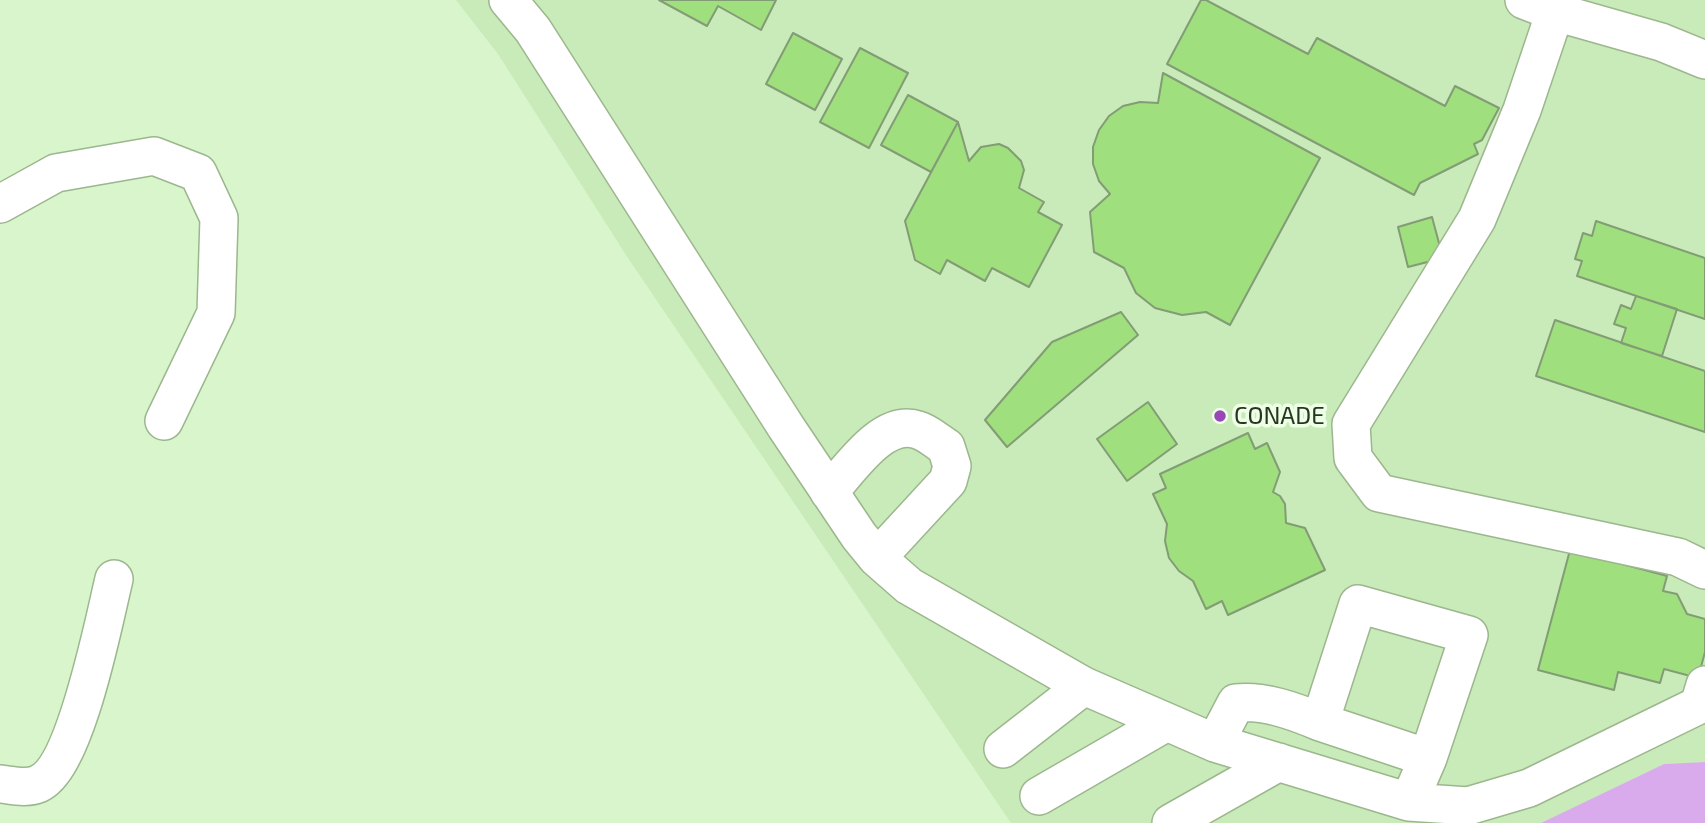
<!DOCTYPE html>
<style>
body{margin:0}
canvas{display:block;background:#d8f5cb}
</style>
<canvas width="1705" height="823"></canvas>
<script>
const context = document.querySelector('canvas').getContext('2d');
context.lineJoin = 'round';
function fillPath(path, color) {
  context.fillStyle = color;
  context.fill(path, 'evenodd');
}
function strokePath(path, color, width, dash) {
  context.strokeStyle = color;
  context.lineWidth = width;
  context.lineCap = dash ? 'butt' : 'round';
  context.setLineDash(dash || []);
  context.stroke(path);
}
function write(font, color, halo, rows, align = 'center') {
  context.font = font + ' "Exo 2",sans-serif';
  context.lineWidth = 7;
  context.setLineDash([]);
  context.textBaseline = 'middle';
  context.strokeStyle = halo;
  context.fillStyle = color;
  for (const [text, x, y, turn = 0] of rows) {
    context.save();
    context.translate(x, y);
    context.rotate((+turn || 0) * Math.PI / 180);
    context.textAlign = isNaN(turn) ? turn : align;
    if (halo) context.strokeText(text, 0, 0);
    context.fillText(text, 0, 0);
    context.restore();
  }
}
const built = new Path2D(`
 M456 0H1705V762L1664 764 1541 823H1011L628 258 498 54Z`);
const green = new Path2D(`
 M1705 762V823H1541L1664 764Z`);
const building = new Path2D(`
 M659 0H776L761 30 718 6 707 26Z
 M1201 0H1206L1308 54 1317 38 1445 106 1455 86 1499 108 1482 140 1474 144 1478 154 1420 183 1414 195 1167 64Z
 M793 33 842 59 815 110 766 84Z
 M860 48 908 73 869 148 820 122Z
 M1163 73 1320 158 1230 325 1206 312 1182 315 1155 308 1136 293 1124 268 1094 252 1090 212 1110 194 1099 181 1093 164V147L1099 130 1109 116 1123 106 1140 102 1158 103Z
 M908 95 958 122 931 172 881 145Z
 M958 122 969 161 981 147 999 144 1008 148 1021 161 1024 170 1019 188 1044 202 1038 212 1062 225 1029 287 992 268 985 281 947 260 940 274 915 260 905 221Z
 M1432 217 1443 258 1408 267 1398 227Z
 M1596 221 1705 258V319L1577 276 1582 261 1575 259 1583 233 1592 236Z
 M1636 296 1677 309 1662 356 1621 343 1626 328 1614 324 1621 305 1631 309Z
 M1121 312 1138 335 1007 447 985 420 1052 342Z
 M1555 320 1705 371V432L1536 376Z
 M1148 402 1177 444 1127 481 1097 439Z
 M1248 433 1255 449 1267 443 1280 472 1273 492 1280 496 1285 504 1286 523 1305 528 1325 570 1228 615 1222 601 1206 609 1193 581 1179 571 1169 558 1165 541 1167 524 1153 494 1166 488 1160 474Z
 M1570 550 1667 576 1663 591 1677 594 1687 614 1705 619V652L1698 678 1664 669 1660 683 1618 672 1614 690 1538 670Z`);
const minor = new Path2D(`
 M508 0 533 30 786 427 859 536 877 558 909 586 1084 686 1167 722 1215 743 1409 802 1468 806 1529 788 1699 705 1705 685
 M1524 0 1555 12 1661 42 1705 60
 M1555 12 1522 110 1477 219 1351 424 1353 458 1379 493 1678 557 1705 570
 M0 204 56 173 154 156 198 173 219 218 216 313 164 421
 M829 492C851 468 883 418 918 430 928 433 938 442 946 447L952 466 948 481 877 558
 M1320 722 1428 758
 M1215 743 1236 703C1264 700 1294 711 1320 722L1358 604 1469 635 1428 758 1409 802
 M1003 749 1084 686
 M0 784C11 785 27 789 38 784 76 768 104 620 114 579
 M1039 796 1167 722
 M1171 823 1279 762`);
const markers = [
 [1220,416,7,"#9948b8"]
];
const poiNames = [
 ["CONADE",1234,416]
];
fillPath(built, '#c9eab9');
fillPath(green, '#d9abec');
fillPath(building, '#a0df7e');
strokePath(building, '#829c75', 2);
strokePath(minor, '#9cb78e', 40);
strokePath(minor, '#fff', 37);
for (const [x, y, r, color] of markers) {
  const dot = new Path2D();
  dot.arc(x, y, r, 0, 2 * Math.PI);
  context.fillStyle = color;
  context.fill(dot);
  strokePath(dot, '#edffe5', 2.5);
}
write('24px', '#293424', '#edffe5', poiNames, 'left');
</script>
